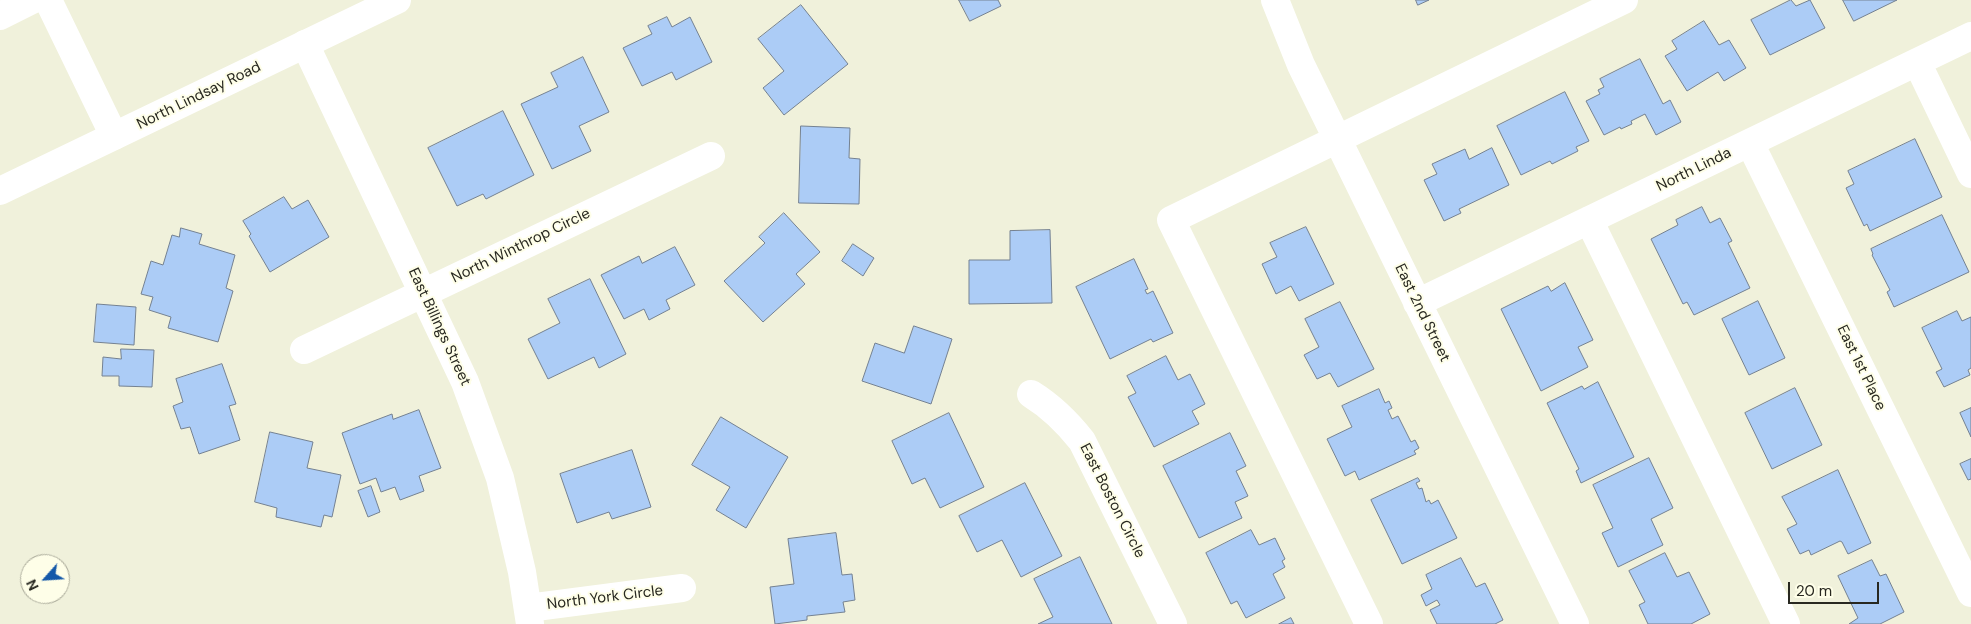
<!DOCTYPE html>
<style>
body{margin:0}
#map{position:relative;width:1971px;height:624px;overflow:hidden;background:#f0f1db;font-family:"DM Sans",sans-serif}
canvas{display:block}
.north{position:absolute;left:20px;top:554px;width:50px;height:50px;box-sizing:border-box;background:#fefee8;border:1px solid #a8a898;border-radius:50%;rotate:244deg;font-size:14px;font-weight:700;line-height:20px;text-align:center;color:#282820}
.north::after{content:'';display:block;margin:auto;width:18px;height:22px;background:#1559a9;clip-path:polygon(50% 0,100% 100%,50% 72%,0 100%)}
.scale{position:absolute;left:1788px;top:582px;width:91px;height:22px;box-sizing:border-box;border:2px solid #282820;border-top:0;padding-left:6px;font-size:15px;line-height:18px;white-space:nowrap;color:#282820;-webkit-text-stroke:4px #fefee8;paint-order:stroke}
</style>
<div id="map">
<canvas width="1971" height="624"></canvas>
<div class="north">N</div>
<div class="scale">20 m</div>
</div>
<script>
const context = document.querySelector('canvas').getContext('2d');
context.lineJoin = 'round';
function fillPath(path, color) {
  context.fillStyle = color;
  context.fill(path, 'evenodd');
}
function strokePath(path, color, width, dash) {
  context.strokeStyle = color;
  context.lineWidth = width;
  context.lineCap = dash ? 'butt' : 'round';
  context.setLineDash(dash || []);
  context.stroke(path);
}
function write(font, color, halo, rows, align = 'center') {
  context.font = font + ' "DM Sans",sans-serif';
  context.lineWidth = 4;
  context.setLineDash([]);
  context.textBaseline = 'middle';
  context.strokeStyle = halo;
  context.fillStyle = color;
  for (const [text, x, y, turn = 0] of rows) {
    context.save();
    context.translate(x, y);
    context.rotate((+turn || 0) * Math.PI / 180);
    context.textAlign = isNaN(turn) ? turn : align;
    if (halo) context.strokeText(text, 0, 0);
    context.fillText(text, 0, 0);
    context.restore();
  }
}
const building = new Path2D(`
 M959 0H998L1001 6 970 21Z
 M1416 0H1429L1418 5Z
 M1791 0 1796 6 1810 0 1825 28 1770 55 1751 20Z
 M1843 0H1897L1854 21Z
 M801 5 848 64 784 115 763 88 784 71 758 39Z
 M667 17 672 27 690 17 712 62 676 80 672 72 642 86 623 48 652 34 648 26Z
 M1704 21 1719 45 1729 40 1746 68 1724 81 1718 72 1687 91 1665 56 1677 49 1672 41Z
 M583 57 609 112 579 126 591 151 552 169 521 104 558 87 551 73Z
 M1640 59 1663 104 1670 100 1681 122 1656 135 1645 114 1631 121 1632 124 1621 129 1620 127 1604 135 1586 101 1600 94 1598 90 1604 87 1600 79Z
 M1565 92 1589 141 1576 147 1578 151 1552 164 1550 161 1521 175 1497 126Z
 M503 111 534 175 486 199 483 194 457 206 428 148Z
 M801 126 850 128 849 158 860 159 859 204 799 203Z
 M1915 139 1942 197 1870 231 1867 224 1864 226 1846 188 1854 184 1848 171Z
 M1492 148 1509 185 1459 209 1461 213 1444 221 1424 180 1437 174 1432 164 1465 149 1469 159Z
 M284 197 292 209 308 200 329 237 270 272 249 236 251 234 243 221Z
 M1702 207 1710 223 1720 218 1732 241 1728 243 1750 288 1694 315 1687 302 1683 304 1651 239 1678 225 1676 220Z
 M784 213 820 252 796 274 805 284 763 322 724 281 765 243 759 237Z
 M1942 215 1969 272 1894 307 1887 292 1890 290 1872 255 1873 254 1871 249Z
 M1306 227 1334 284 1299 301 1291 286 1276 294 1262 264 1277 257 1270 243Z
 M181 228 202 234 199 244 235 255 226 288 233 291 218 342 168 328 171 317 149 310 153 297 141 294 151 261 163 265 172 235 179 237Z
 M1050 230 1052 303 969 304V260H1010V231Z
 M853 244 874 258 863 276 842 261Z
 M675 247 695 285 666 300 670 309 649 320 644 309 624 319 601 275 639 256 642 263Z
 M1134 259 1148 289 1145 290 1147 294 1153 291 1173 333 1153 342 1151 339 1110 359 1076 287Z
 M590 279 626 354 599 368 594 357 548 379 528 339 560 323 548 299Z
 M1565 283 1593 340 1578 347 1588 367 1541 391 1501 309 1548 286 1551 291Z
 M1758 301 1785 358 1749 375 1722 319Z
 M1340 302 1374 369 1338 387 1330 373 1317 379 1304 355 1319 347 1305 319Z
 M97 304 136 307 134 345 94 342Z
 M1957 311 1962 321 1971 317V368L1968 370 1970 375 1944 387 1936 372 1942 369 1922 328Z
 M914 326 952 339 931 404 862 381 875 343 904 353Z
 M121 349 154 350 152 387 119 386V376H102L103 357 121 359Z
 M1166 356 1178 380 1190 374 1205 404 1192 411 1199 424 1154 447 1128 397 1136 393 1127 376Z
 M222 364 236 404 229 406 240 440 199 454 190 427 181 429 173 406 183 402 176 379Z
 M1598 382 1634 457 1581 483 1576 471 1579 469 1547 403 1582 386 1584 389Z
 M1795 388 1822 445 1772 469 1745 413Z
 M1379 389 1385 403 1389 401 1392 408 1388 410 1392 419 1398 416 1411 442 1415 440 1419 448 1414 451 1416 454 1359 480 1355 471 1345 476 1327 439 1352 427 1342 406Z
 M1971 408V437L1960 413Z
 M419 410 441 468 419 476 424 491 400 500 395 487 381 492 376 478 360 484 342 433 392 414 393 419Z
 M949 413 984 487 940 508 925 478 912 484 892 441Z
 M721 417 788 457 746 528 716 510 730 487 692 465Z
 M270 432 313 442 307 468 341 475 332 517 324 515 321 527 276 517 277 508 255 502Z
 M1230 433 1246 466 1236 471 1248 496 1235 502 1242 518 1199 538 1163 466Z
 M632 450 651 507 612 519 609 512 577 523 560 474Z
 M1649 458 1673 508 1651 519 1663 545 1618 567 1602 533 1613 528 1593 485Z
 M1971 459V479L1968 480 1960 464Z
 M1838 470 1871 543 1848 554 1842 542 1840 541 1811 555 1809 550 1800 554 1787 529 1797 524 1782 497Z
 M1418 478 1420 481 1416 483 1419 489 1422 488 1426 502 1429 500 1431 504 1438 500 1457 538 1402 564 1371 500Z
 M1025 483 1062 556 1021 577 1002 540 977 552 959 516Z
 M371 486 380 512 368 517 358 491Z
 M1251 530 1259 545 1275 538 1285 559 1282 561 1285 567 1273 574 1285 598 1246 618 1237 601 1231 604 1206 553Z
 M836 533 842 575 852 574 855 600 843 602 845 612 807 616V620L775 624 770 587 794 584 788 539Z
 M1665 553 1677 577 1689 572 1710 614 1691 624H1648L1639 605 1645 602 1629 571Z
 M1080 557 1112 624H1038L1053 617 1034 579Z
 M1461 558 1476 587 1485 583 1503 620 1495 624H1437L1430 610 1440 605 1437 600 1426 606 1421 595 1432 589 1426 575Z
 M1872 560 1880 576 1886 574 1904 612 1880 624H1849L1858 618 1838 576Z
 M1291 618 1294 624H1279Z`);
const minor = new Path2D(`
 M48 0 114 136
 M1275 0 1301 65 1575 624
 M0 16 32 0
 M305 44 465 382 500 478 522 572 530 624
 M1917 62 1971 174
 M1750 143 1971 593
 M1589 220 1786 624
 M1417 303 1971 36
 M304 350 711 156
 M1031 394C1052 407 1067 422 1082 441L1173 624
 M528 608 682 588
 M1369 624 1171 220 1624 0`);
const major = new Path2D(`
 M0 191 397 0`);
const streetNames = [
 ["North Lindsay Road",199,96,-26],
 ["North Linda",1694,170,-26],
 ["North Winthrop Circle",521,246,-26],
 ["East 2nd Street",1422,313,64],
 ["East Billings Street",439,327,65],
 ["East 1st Place",1861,368,64],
 ["East Boston Circle",1112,501,63],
 ["North York Circle",605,598,-7]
];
fillPath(building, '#acccf6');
strokePath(building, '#748191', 1);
strokePath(minor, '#fff', 28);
strokePath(major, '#fff', 28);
write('15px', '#282820', '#fefee8', streetNames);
</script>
